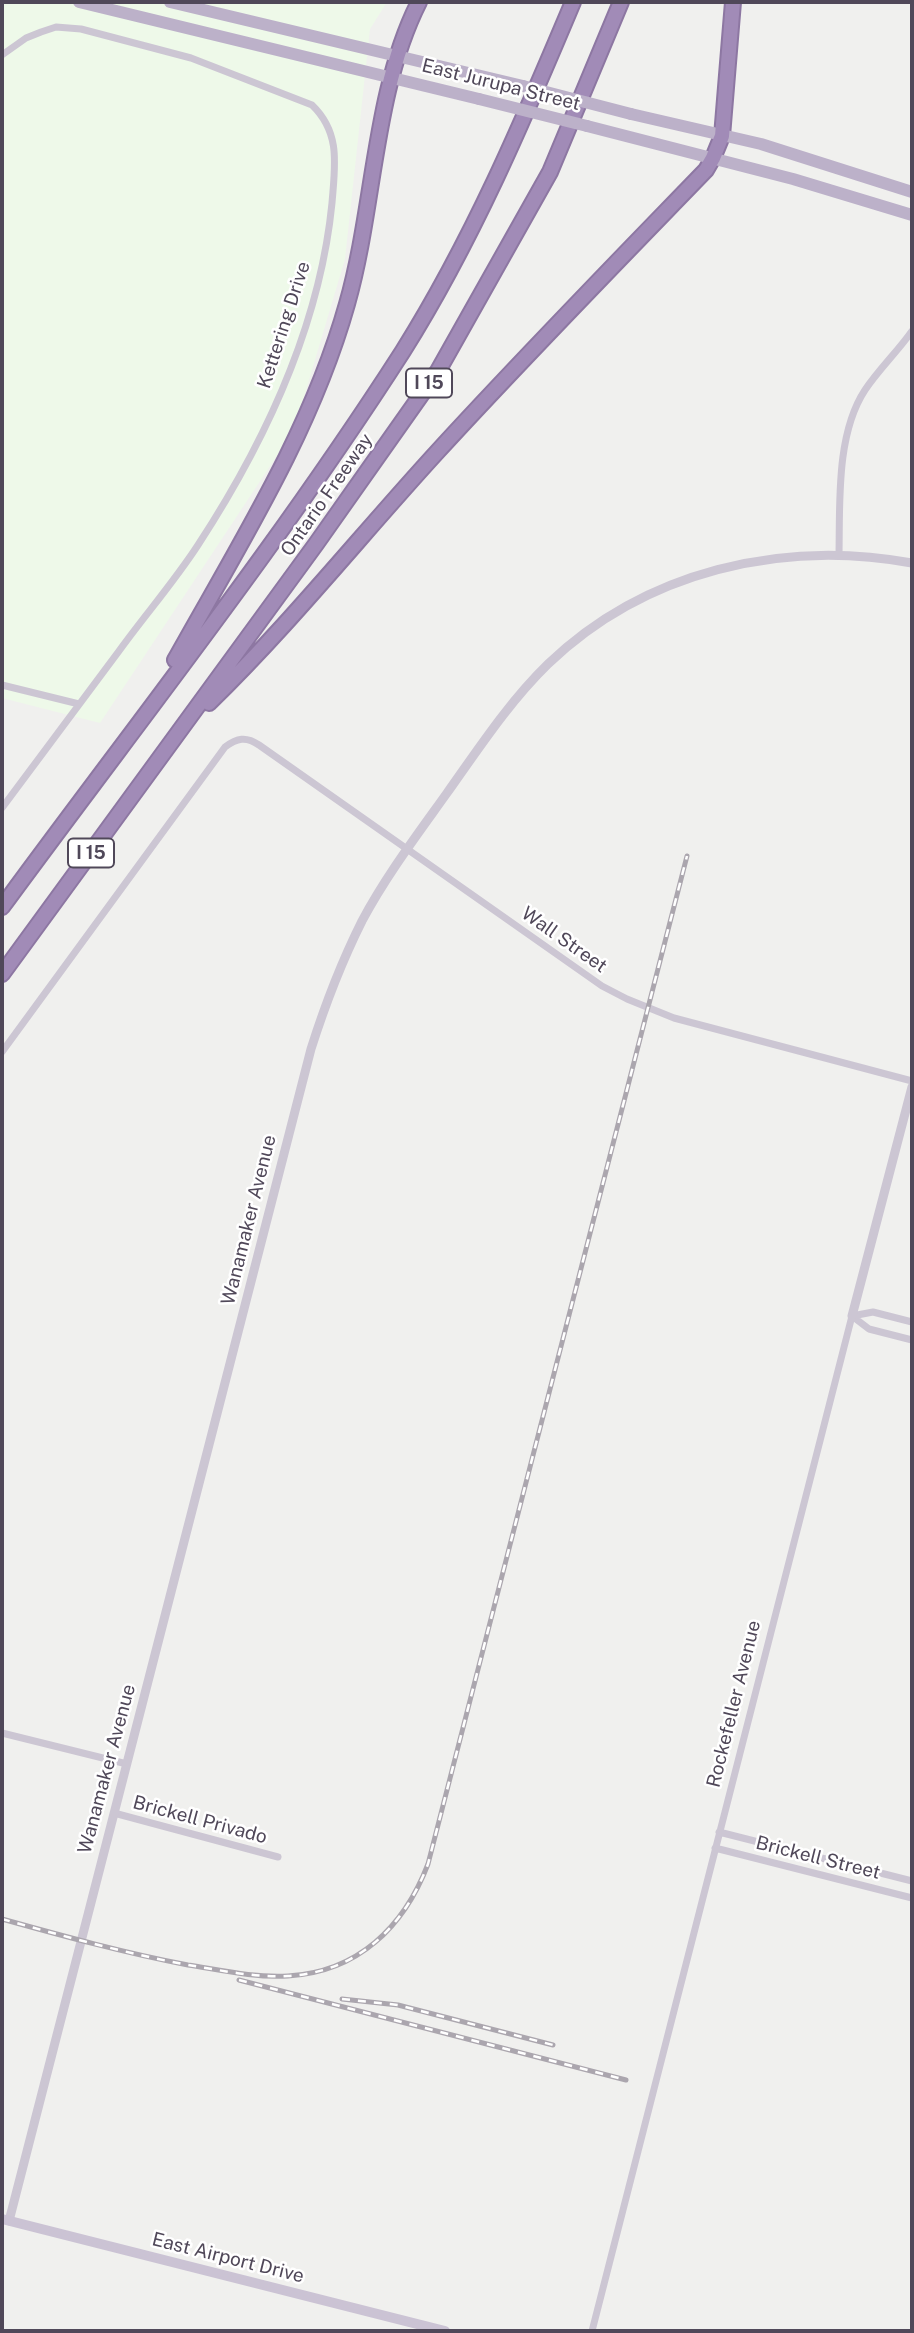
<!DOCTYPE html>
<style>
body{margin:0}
#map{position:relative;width:914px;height:2333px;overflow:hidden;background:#f0f0ee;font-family:"Public Sans",sans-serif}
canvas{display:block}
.frame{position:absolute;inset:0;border:4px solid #504859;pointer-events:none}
</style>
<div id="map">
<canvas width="914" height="2333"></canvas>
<div class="frame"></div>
</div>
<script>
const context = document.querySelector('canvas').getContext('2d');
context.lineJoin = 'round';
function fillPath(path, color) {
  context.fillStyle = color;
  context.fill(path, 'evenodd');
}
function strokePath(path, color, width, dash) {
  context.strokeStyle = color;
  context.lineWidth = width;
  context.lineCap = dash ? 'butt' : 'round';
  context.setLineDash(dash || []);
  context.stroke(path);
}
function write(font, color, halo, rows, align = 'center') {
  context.font = font + ' "Public Sans",sans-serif';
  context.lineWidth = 5;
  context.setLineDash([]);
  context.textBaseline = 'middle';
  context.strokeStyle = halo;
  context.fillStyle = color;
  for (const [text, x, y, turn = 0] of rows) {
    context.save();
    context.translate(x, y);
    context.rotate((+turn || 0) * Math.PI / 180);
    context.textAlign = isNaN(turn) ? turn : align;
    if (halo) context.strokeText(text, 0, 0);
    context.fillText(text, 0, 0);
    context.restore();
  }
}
const commercial = new Path2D(`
 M2 2H387L370 29 345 259 301 407 282 448 100 723 2 698Z`);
const minor = new Path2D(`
 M2 55 26 38 41 32 56 27 81 29 191 58 312 105C341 133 335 165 332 203 320 325 264 444 198 545 174 582 145 615 119 651 80 703 41 755 2 808
 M839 554C840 503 836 434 865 390 879 369 898 351 912 331
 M2 685 79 704
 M2 1052 225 747C237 738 246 736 259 745L602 986 627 999 674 1018 912 1081
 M852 1316 869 1329 912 1340
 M852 1316 873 1312 912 1322
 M2 1733 127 1764
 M114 1813 278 1857
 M719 1832 912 1881
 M715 1848 912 1898
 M592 2331 852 1316`);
const tertiary = new Path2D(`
 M852 1316 912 1087
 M9 2221C106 1830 210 1440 311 1049 325 1005 341 963 362 921 386 876 417 835 447 793 479 748 509 702 548 664 645 571 782 539 912 563`);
const secondary = new Path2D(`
 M2 2219 445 2331`);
const primary = new Path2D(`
 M79 2 479 99
 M170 2 523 86
 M631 114 761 144 912 192
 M587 126 793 179 912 215`);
const motorway = new Path2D(`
 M175 660C239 545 311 432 347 304 375 206 373 93 419 2
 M209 703C290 624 361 535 438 451 525 356 616 263 706 170L713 158 722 136 733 2
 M2 907C137 723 280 543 403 351 472 241 523 121 573 2
 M2 974 316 544 438 371 550 172 621 2`);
const rail = new Path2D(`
 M2 1919C63 1936 125 1953 188 1965 220 1970 255 1978 288 1976 358 1972 404 1927 428 1864L687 856
 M239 1980 626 2080
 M342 1999 398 2005 553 2045`);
const primaryBridge = new Path2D(`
 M523 86 631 114
 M479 99 587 126`);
const shields = [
 [429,383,46],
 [91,853,46]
];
const shieldNames = [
 ["I 15",429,383],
 ["I 15",91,853]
];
const streetNames = [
 ["East Jurupa Street",501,85,14],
 ["Kettering Drive",284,325,-72],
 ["Ontario Freeway",327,495,-55],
 ["Wall Street",564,940,35],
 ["Wanamaker Avenue",249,1220,-76],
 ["Rockefeller Avenue",734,1704,-76],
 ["Wanamaker Avenue",107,1769,-75],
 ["Brickell Privado",200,1820,15],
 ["Brickell Street",818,1858,14],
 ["East Airport Drive",228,2258,14]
];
fillPath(commercial, '#eef9e9');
strokePath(motorway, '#8d77a2', 18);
strokePath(minor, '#ccc6d3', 7);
strokePath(tertiary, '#ccc6d3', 9);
strokePath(secondary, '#cbc3d4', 10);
strokePath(primary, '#bcb1c9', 12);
strokePath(motorway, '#a18bb7', 14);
strokePath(rail, '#aba6ae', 5);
strokePath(rail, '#fff', 2.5, [8]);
strokePath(primaryBridge, '#bcb1c9', 12);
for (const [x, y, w] of shields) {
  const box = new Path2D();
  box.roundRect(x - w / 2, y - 14.5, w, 29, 5);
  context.fillStyle = '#fff';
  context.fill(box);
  strokePath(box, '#504859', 2);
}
write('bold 18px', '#504859', null, shieldNames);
write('19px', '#504859', '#fff', streetNames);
</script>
